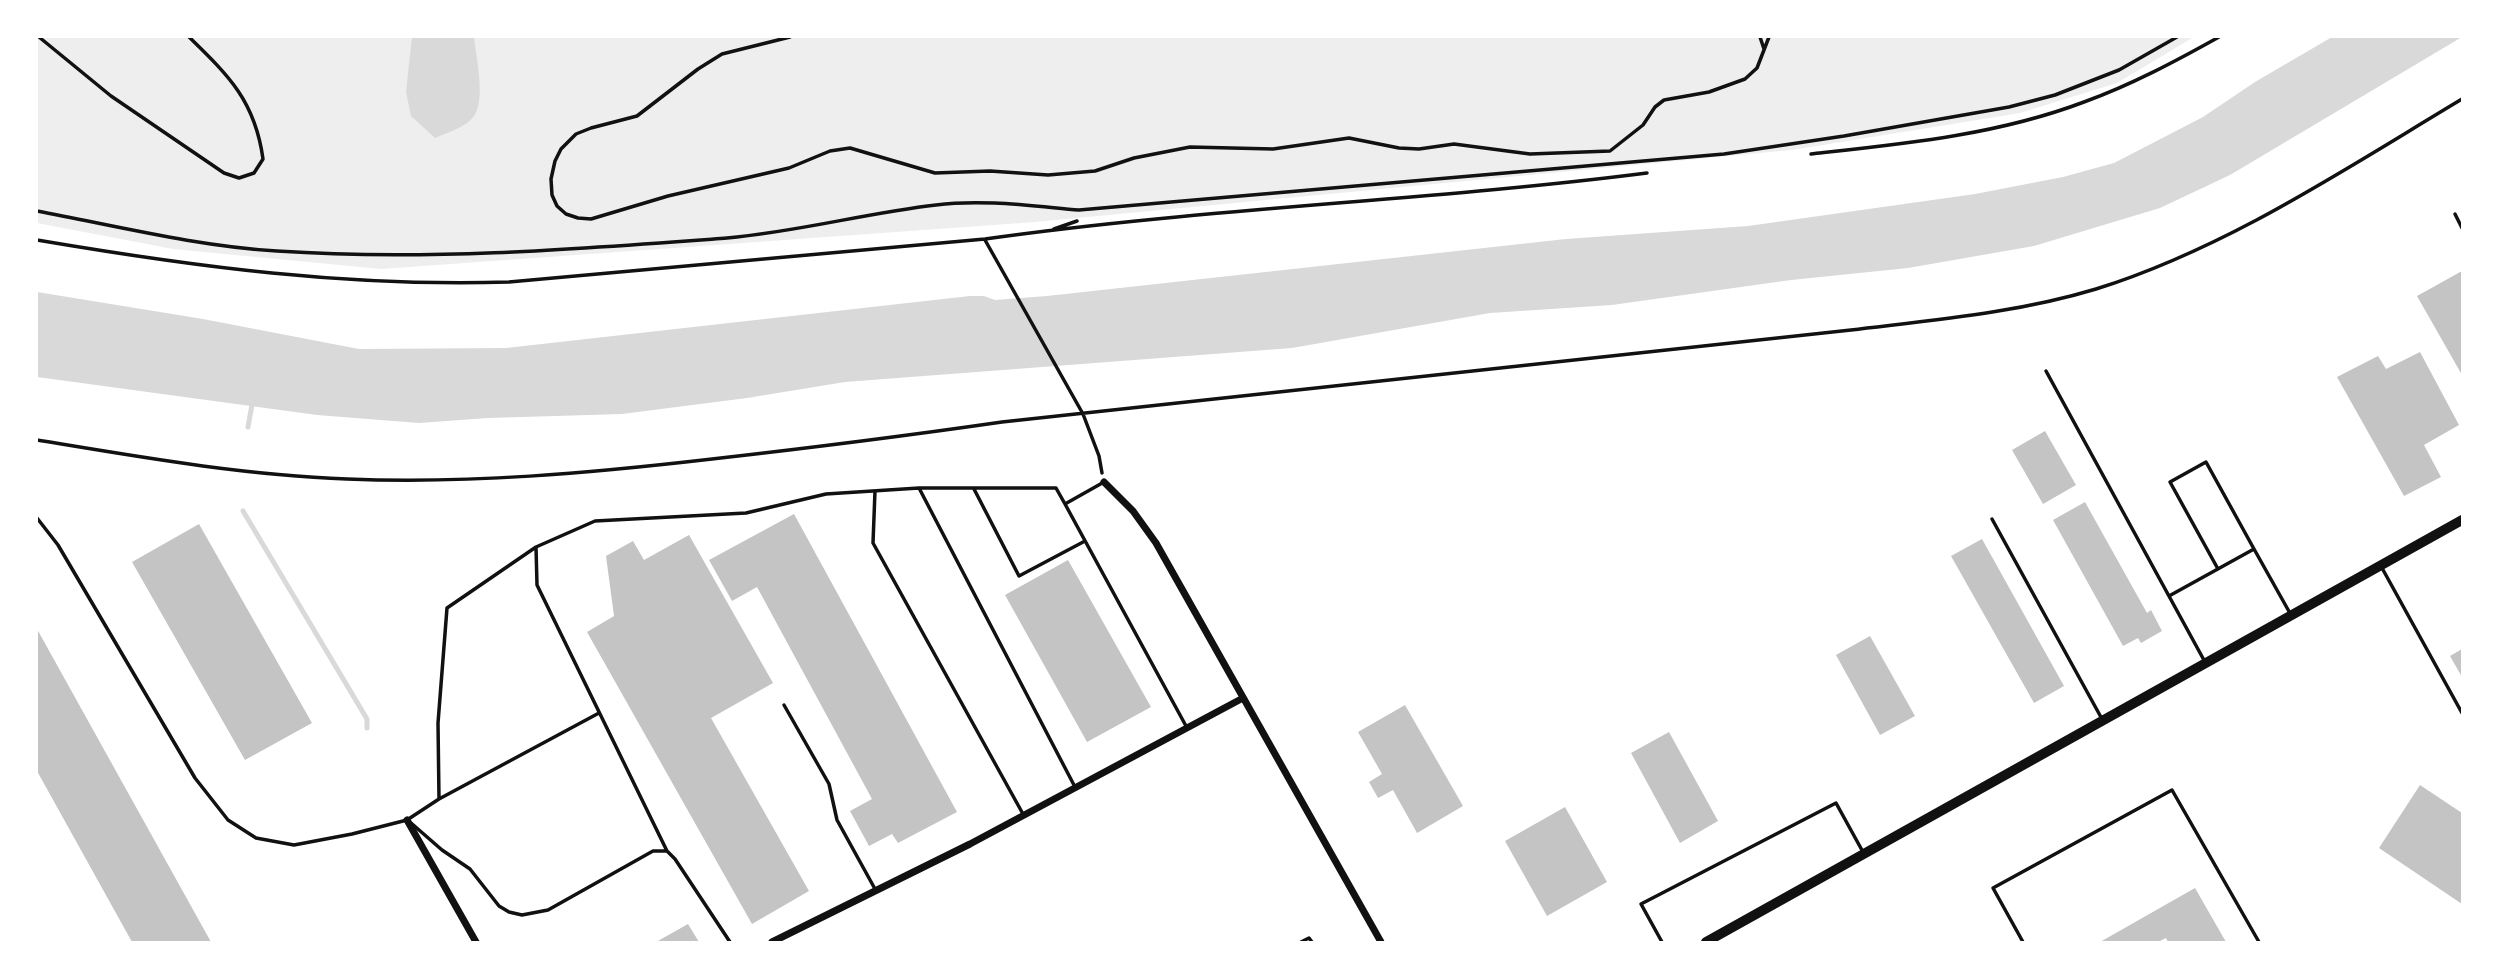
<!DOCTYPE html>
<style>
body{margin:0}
#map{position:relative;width:2499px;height:979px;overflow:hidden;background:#fff;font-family:"Noto Sans",sans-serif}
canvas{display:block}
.frame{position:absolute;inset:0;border:38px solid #fff;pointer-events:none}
</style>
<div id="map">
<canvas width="2499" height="979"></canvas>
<div class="frame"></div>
</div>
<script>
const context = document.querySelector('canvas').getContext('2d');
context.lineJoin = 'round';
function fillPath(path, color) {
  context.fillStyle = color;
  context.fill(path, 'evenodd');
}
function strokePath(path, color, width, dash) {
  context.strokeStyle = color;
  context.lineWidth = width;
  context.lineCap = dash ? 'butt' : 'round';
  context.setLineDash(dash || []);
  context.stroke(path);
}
const green = new Path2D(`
 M37 37H2194L2117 83 2020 113 1792 150 1035 222 381 269 173 249 37 223Z`);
const water = new Path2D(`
 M412 37H474C476 57 486 99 474 116 466 127 447 133 435 138L411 116 406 92Z
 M2332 37H2462L2230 175 2160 208 2034 246 1908 268 1791 280 1612 305 1490 313 1292 348 845 382 747 398 622 414 488 418 419 423 317 415 37 377V292L203 319 359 349 506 348 970 296H984L995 300 1047 296 1566 239 1748 226 1975 194 2063 177 2114 163 2203 117 2255 82Z`);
const stream = new Path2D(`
 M248 427 253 399
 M243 511 367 719V728`);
const building = new Path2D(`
 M2462 271V375L2417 296Z
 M2420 352 2459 425 2424 445 2441 477 2404 496 2337 377 2378 356 2386 369Z
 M2045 431 2076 485 2043 504 2012 450Z
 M2085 502 2147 613 2151 610 2162 631 2141 643 2138 638 2123 646 2053 520Z
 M794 514 957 812 898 843 892 834 869 846 850 811 872 799 757 587 732 601 709 560Z
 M199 524 312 723 245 760 132 562Z
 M689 535 773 683 711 718 809 891 752 924 587 632 614 616 606 556 633 541 644 560Z
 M1982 539 2064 686 2034 703 1951 556Z
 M1068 560 1151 707 1087 742 1005 595Z
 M37 629 211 942H132L37 771Z
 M1870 636 1915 716 1880 735 1836 655Z
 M2462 649V677L2450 656Z
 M1405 705 1463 806 1417 833 1393 790 1378 798 1369 782 1382 774 1358 732Z
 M1669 732 1718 821 1680 843 1631 753Z
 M2420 785 2462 813V904L2379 848Z
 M1565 807 1607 882 1547 916 1505 841Z
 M2195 888 2226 942H2168L2166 938 2158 942H2100Z
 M688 924 699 942H656Z`);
const path = new Path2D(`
 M1811 154C1903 144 1997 135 2084 102 2131 85 2176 61 2219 37
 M1054 229 1077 221
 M37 240C196 267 347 287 509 282L985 239C1205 208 1427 201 1647 173
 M985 240 1083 414 1099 456 1102 473
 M37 440C140 457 242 475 347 479 469 484 591 473 712 459 809 448 905 436 1002 422L1851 330C1933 320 2017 313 2096 289 2227 248 2345 169 2462 99`);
const service = new Path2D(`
 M39 37 111 96 224 173 239 178 254 173 263 159C255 101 229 76 189 37
 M790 37 722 54 698 69 637 116 591 128 576 134 561 149 555 161 551 179 552 195 557 206 566 214 578 218 591 219 668 196 789 168 830 151 850 148 935 173 990 171 1048 175 1095 171 1134 158 1190 147 1273 149 1349 138 1399 148 1419 149 1454 144 1530 154 1610 151 1643 125 1655 107 1664 100 1709 92 1745 79 1757 68 1769 37
 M1760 37 1764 49
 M37 211C117 226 196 246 277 251 426 261 578 249 727 238 797 232 866 213 936 205 982 199 1032 206 1079 210L1724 154 1844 136 2009 107 2055 95 2119 70 2177 37
 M2455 214 2462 228
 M2046 371 2205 662
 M919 488H1056L1065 504 1104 482
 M974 489 1019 576 1085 541
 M875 491 873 543 1023 814
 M1065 504 1186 726
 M37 518 58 545 195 778 228 820 256 838 294 845 352 834 407 820 439 799 438 723 447 608 536 547
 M1992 519 2102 719
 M2382 568 2462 713
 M2218 569 2170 482 2206 462 2254 549
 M2169 596 2254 549 2291 615
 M784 705 829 784 837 820 875 889
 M439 799 599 713
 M411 823 442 850 470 869 499 906 509 912 522 915 548 910 653 851H667L675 859 730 942
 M667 851 537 585 536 547 595 521 746 513 826 494 919 488 1075 787
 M1301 942 1309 938 1312 942
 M1662 942 1641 904 1836 803 1863 852
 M2023 942 1993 888 2172 790 2259 942`);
const minor = new Path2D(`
 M1104 482 1133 511 1156 543 1381 942
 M407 820 476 942
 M772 942 970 844 1243 698`);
const secondary = new Path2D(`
 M1706 942 2462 520`);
fillPath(green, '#eee');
fillPath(water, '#d9d9d9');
strokePath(stream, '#d9d9d9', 5);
fillPath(building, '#c4c4c4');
strokePath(path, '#111', 3.5);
strokePath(service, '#111', 3.5);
strokePath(minor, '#111', 7);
strokePath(secondary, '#111', 10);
</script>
